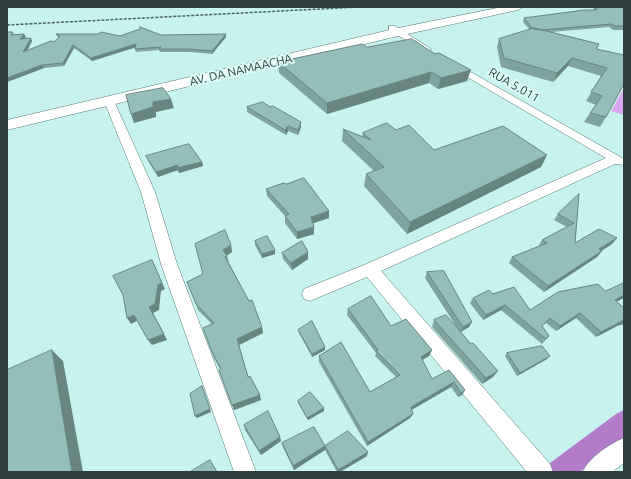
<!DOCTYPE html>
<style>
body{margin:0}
#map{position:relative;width:631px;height:479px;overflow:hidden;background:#c8f2ed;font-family:Ubuntu,sans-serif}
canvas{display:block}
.frame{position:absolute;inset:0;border:8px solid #2d3e3c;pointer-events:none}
</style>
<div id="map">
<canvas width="631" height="479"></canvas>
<div class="frame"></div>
</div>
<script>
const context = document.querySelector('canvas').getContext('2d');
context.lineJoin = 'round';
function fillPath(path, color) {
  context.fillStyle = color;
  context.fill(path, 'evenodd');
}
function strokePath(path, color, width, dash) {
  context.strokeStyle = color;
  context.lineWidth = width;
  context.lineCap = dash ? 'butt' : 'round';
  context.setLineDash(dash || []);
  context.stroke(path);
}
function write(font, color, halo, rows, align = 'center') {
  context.font = font + ' Ubuntu,sans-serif';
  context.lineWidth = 4;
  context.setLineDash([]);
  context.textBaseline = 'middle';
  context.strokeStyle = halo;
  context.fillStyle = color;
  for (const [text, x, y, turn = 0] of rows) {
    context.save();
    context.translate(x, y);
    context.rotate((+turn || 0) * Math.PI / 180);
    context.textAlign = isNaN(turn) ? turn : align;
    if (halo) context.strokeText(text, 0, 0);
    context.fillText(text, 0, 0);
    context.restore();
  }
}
const green = new Path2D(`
 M623 90H624V115L611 111Z`);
const canal = new Path2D(`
 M624 410V437L580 472H546L550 463 616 414Z`);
const street = new Path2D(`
 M389 26H395L431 49 430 51H424L389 30Z
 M453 62 624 159V165L615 164 381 271 550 464 553 472H527L367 277 310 301 304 299 302 294 304 289 364 265 606 158 450 67 448 65Z
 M109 98 114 101 155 192 177 264 256 472H234L161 264 141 192 104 101Z
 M624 438V463L612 472H583C589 457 610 444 624 438Z`);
const highway = new Path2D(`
 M502 7H523L518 10 398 36 7 130V120L398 28Z`);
const rail = new Path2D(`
 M7 25 359 7`);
const wall = new Path2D(`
 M603 7H624V30H613L609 27 551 32 599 44 597 49 624 55 606 117 600 127 584 122 590 113 596 105 586 101 601 76 568 66 553 82 501 67 497 47 499 39 530 30 523 22 524 18 593 10 594 8H604Z
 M7 32 26 37 24 39 32 41 27 51 54 42 59 38 58 37 56 34 120 36 161 35 226 37 212 54 191 52H160L159 50 136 52 135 49V47L92 61 74 48 64 66 44 68 7 82Z
 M367 47 467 81 438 89 429 83 327 114 279 73 278 62Z
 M247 107H270L301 127 298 135 288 131 286 135 247 112Z
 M343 129 362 137 363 133 396 130 434 150 547 155 541 167 407 234 364 186 366 174 374 171 342 141Z
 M146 156 202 162 203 166 179 173 178 170 158 177 148 161Z
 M286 184 329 211V218L313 223 314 227V234L297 239 285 223V216L267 196 266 189Z
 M579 194 575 243 612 244 601 251H602L597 257 544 292 509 263 512 257 539 246V245L542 240 567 227 554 220 558 214Z
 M255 241 275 254 262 258 255 245Z
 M231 245 232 252 227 255 229 263 262 327 263 333 239 345 248 377 261 400 234 410 220 369 214 358 203 328 212 324 198 310 187 282 203 274Z
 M282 253 308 259 292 270 283 259Z
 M427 272 472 322 469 327 461 332 493 377 482 384 432 327 434 320 459 331 425 278Z
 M605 291 619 300 617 301V326L596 337 576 318 556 331 546 323 542 326 549 336 542 344 501 310 483 320 470 303 473 298 493 294 530 310Z
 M348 309 391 326 432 350 429 356 422 360 432 379 449 370 465 390 462 395 458 397 451 387 411 410 413 414 410 418 367 446 319 362V356L370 392 396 377 375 356 376 353 347 315Z
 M298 330 325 350 312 357 299 333Z
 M507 353 547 359 517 376 505 356Z
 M298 401 324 411 308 420 298 403Z
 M244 425 280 437 281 441 261 455 245 430Z
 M282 443 325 446 367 456 340 472H337L325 450 294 470 283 447Z`);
const shadedWall = new Path2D(`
 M24 34 26 37 21 42 20 39Z
 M226 34V37L212 54V51Z
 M31 38 32 41 25 55 23 52Z
 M136 44 137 47 92 61 91 58Z
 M73 45 74 48 64 66 63 63Z
 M572 58 568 66 553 82 557 73Z
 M42 65 44 68 7 82V78Z
 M471 70 467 81 438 89 441 78Z
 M431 72 429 83 327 114V103Z
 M171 99 174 108 156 112V117L134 123 131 114 153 102Z
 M301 122V127L298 135V130Z
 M288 126V131L286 135 285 130Z
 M547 155 541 167 407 234 410 222Z
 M202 162 203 166 179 173 178 170 158 177 156 172 178 165Z
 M329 211V218L311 224V217Z
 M314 227V234L297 239V232Z
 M617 238 612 244 595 255 599 249Z
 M231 245 232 252 225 257 223 250Z
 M275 250V254L262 258V254Z
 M602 251 597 257 544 292 548 286Z
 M308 252V259L292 270 291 263Z
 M152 260 165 289 161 291 159 310 153 313 167 340 152 345 148 340Z
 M624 295V298L610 305 615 300Z
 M505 305 501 310 483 320 486 315Z
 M580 313 576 318 556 331 560 326Z
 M134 315 137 321 131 324 127 318Z
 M624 320V324L617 326 596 337 601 332Z
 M472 322 469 327 460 332 463 327Z
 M262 327 263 333 239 345 237 339Z
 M325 347V350L312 357V354Z
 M52 350 63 361 83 472H71Z
 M432 350 429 356 419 362 421 357Z
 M550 356 547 359 517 376 520 373Z
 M498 371 493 377 482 384 486 378Z
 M454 382 451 387 408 412 411 407Z
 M202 386 211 412 197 418 195 416Z
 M465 390 462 395 458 397 461 393Z
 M260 395 261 400 234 410 232 405Z
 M324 408V411L308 420 307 418Z
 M413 414 410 418 367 446 368 442Z
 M280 437 281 441 261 455 259 451Z
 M325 446V450L294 470 293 466Z
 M368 452 367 456 340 472H338V470Z`);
const building = new Path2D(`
 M610 7H624V26H615L611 24 541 30 533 29 524 18 584 10H597L594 8 611 7Z
 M140 27 161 35 226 34 212 51 190 49H159L161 47 135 49 136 44 91 58 73 45 63 63 42 65 7 78V32H13L11 35 24 34 20 39 31 38 23 52 51 41 54 42 60 36 56 34H98L101 32 120 36 140 29Z
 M534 28 599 44 596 49 624 55V84L606 117 590 113 602 96 591 92 607 68 572 58 557 73 504 58 499 39Z
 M412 39 435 54 439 53 471 70 441 78 431 72 327 103 278 62 362 44 367 47Z
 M163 88 171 99 153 102V107L131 114 126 95Z
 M263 102 270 107 273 106 301 122 298 130 288 126 285 130 247 107Z
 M387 123 396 130 409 125 434 150 503 126 547 155 410 222 366 174 384 167 343 129 371 140 363 133Z
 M189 144 202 162 177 168 178 165 156 172 146 156Z
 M304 178 329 211 311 217 314 227 297 232 285 216 289 214 266 189 284 183 286 184Z
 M579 194 575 243 599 229 617 238 599 249 602 251 548 286 512 257 547 243 542 240 574 223 558 214Z
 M225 230 231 245 223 250 227 256 225 257 249 301 252 300 262 327 237 339 248 377 250 376 260 395 232 405 219 370 221 369 212 352 203 328 214 323 196 304 187 282 203 274 195 244Z
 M267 236 275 250 262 254 255 241Z
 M302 241 308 252 291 263 282 253Z
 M152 260 162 283 158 285 155 304 149 307 164 334 148 340 134 315 127 318 123 295 113 276Z
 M444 271 472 322 463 327 427 272Z
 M624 283V295L615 300 624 308V320L601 332 580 313 560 326 550 318 542 326 549 336 546 339 505 305 486 315 473 298 489 290 493 294 514 287 530 310 558 292 598 284 605 291Z
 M371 296 391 326 406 319 432 350 421 357 432 379 449 370 465 390 461 393 454 382 411 407 413 414 368 442 319 356 341 342 370 392 400 375 376 351 378 350 348 309Z
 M446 315 471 344 473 343 498 371 486 378 434 320Z
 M312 321 325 347 312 354 298 330Z
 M542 346 550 356 520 373 507 353Z
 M52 350 72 472H7V370Z
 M202 386 210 409 195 416 190 394Z
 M310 392 324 408 307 418 298 401Z
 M268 411 280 437 259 451 244 425Z
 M314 427 325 446 293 466 282 443Z
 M348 431 368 452 338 470 325 446Z
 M210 460 217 472H190Z`);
const farStreetnames = [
 ["AV. DA NAMAACHA",241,70,-13],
 ["RUA 5.011",514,85,30]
];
fillPath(green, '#daa5f2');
fillPath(canal, '#b37cca');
strokePath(street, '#527874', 1);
strokePath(highway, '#527874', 1);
fillPath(street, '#fff');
fillPath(highway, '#fff');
strokePath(rail, '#4d6361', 1.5, [3, 1.5]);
fillPath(wall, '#80a3a0');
fillPath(shadedWall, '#688582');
fillPath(building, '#95beba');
strokePath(building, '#688582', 1);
write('12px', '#2d3e3c', '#dcfdf9', farStreetnames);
</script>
